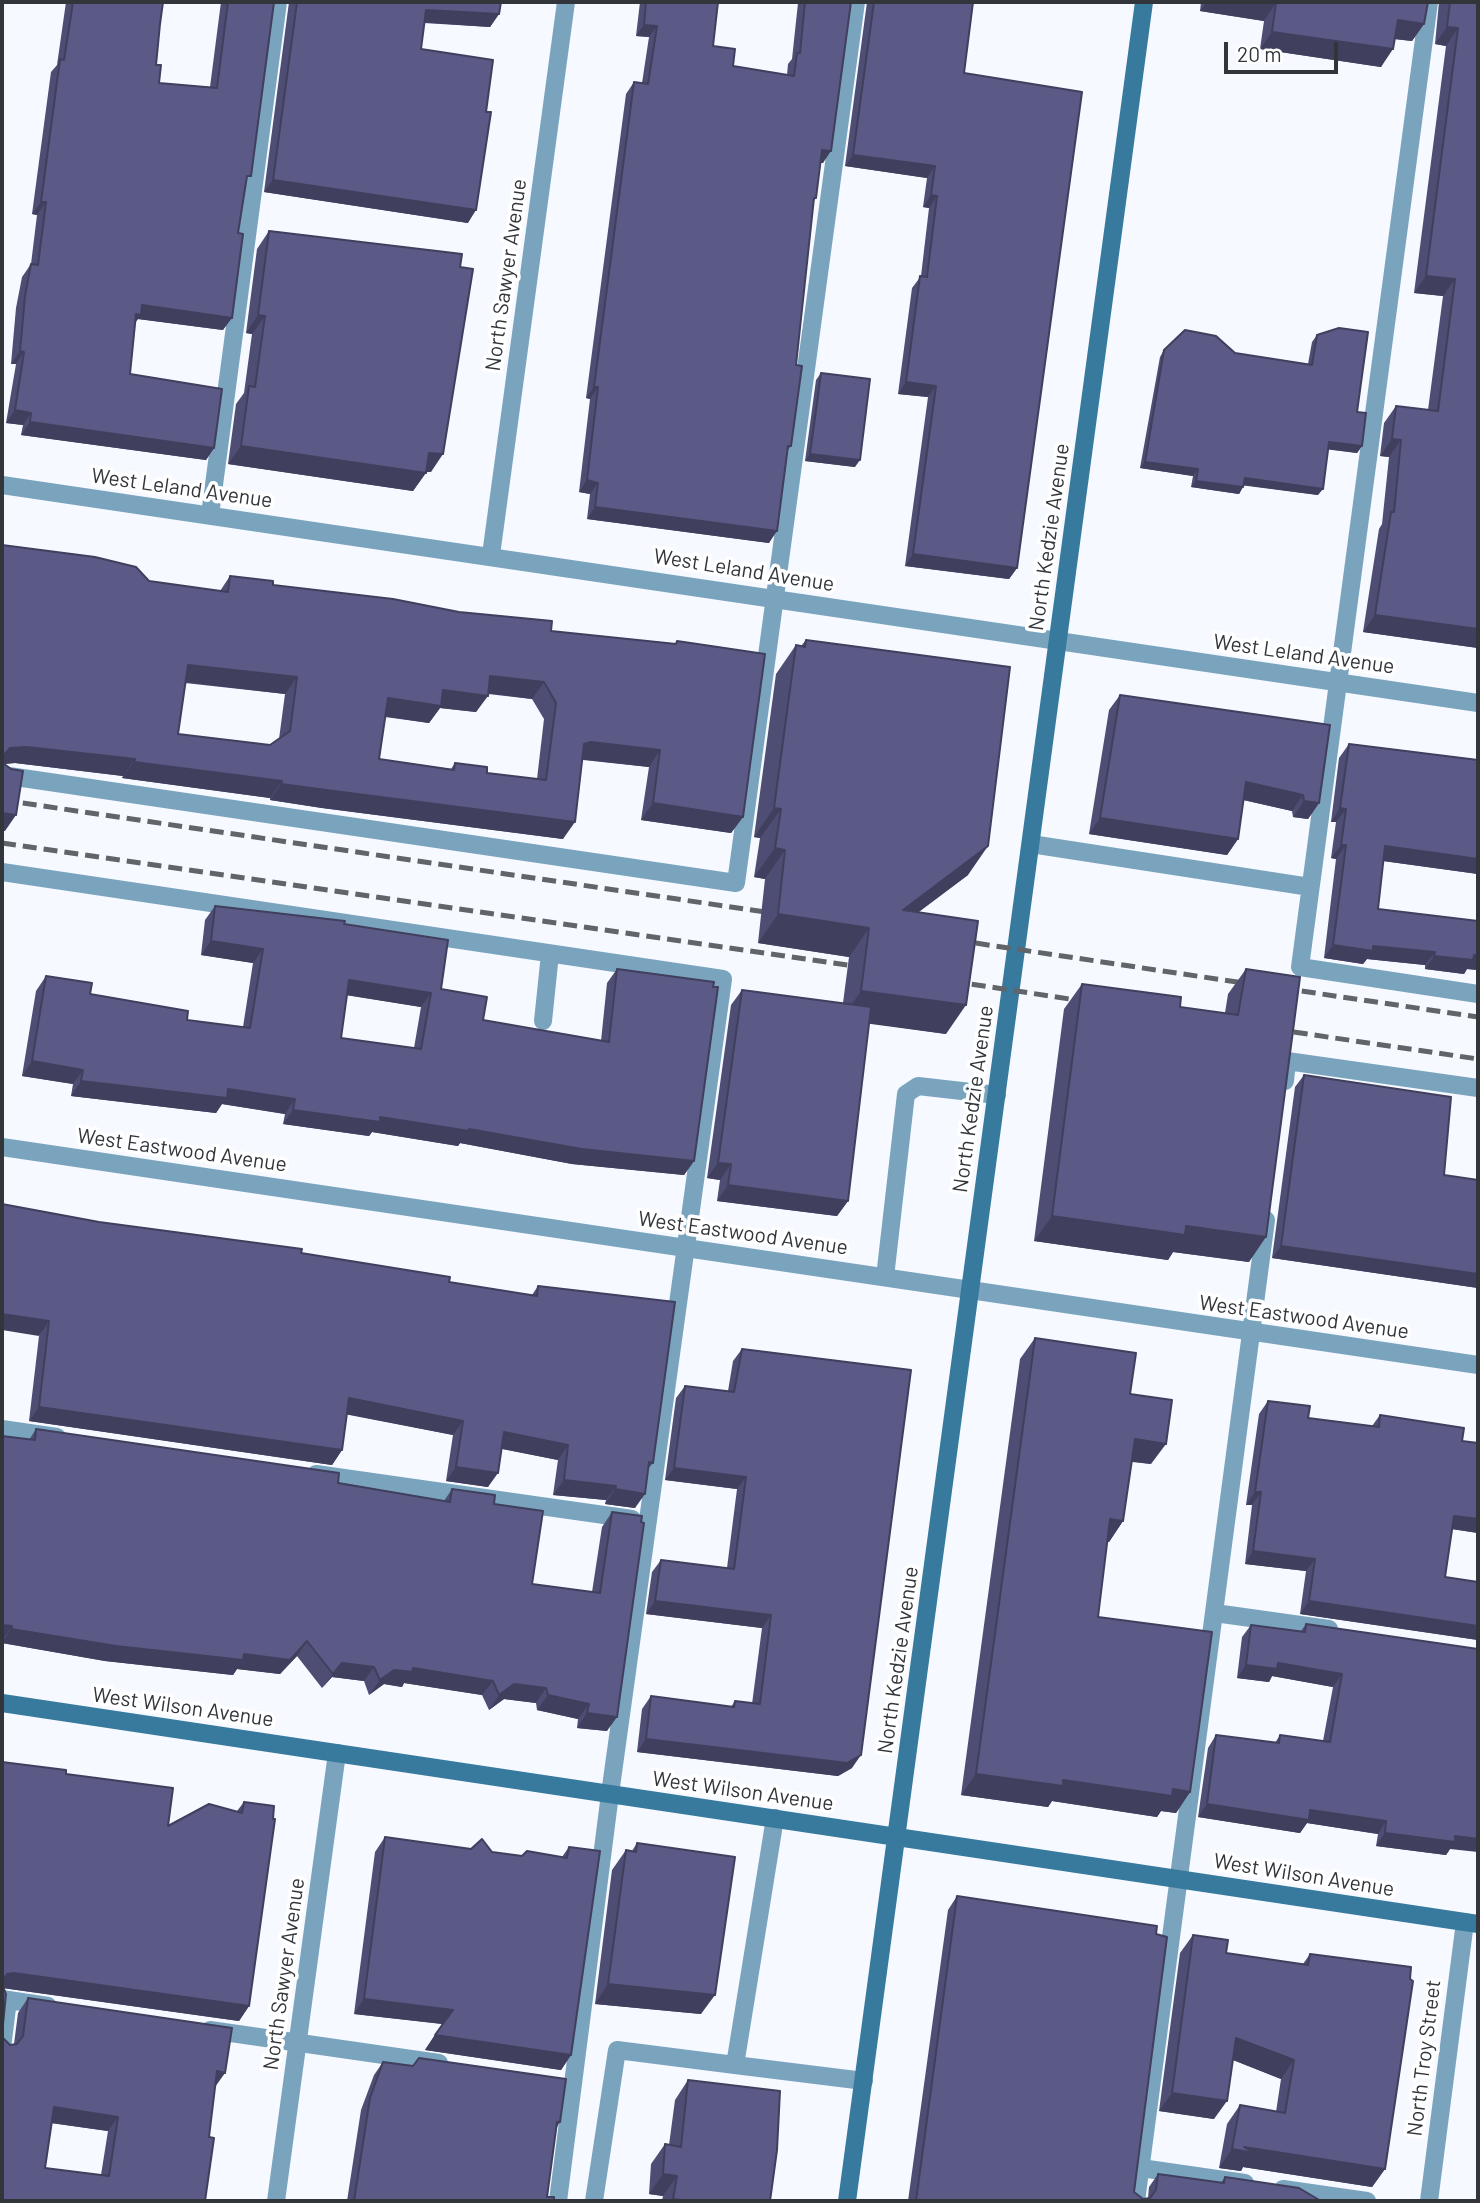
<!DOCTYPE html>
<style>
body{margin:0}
#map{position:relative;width:1480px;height:2203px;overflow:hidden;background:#f6f9ff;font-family:Barlow,sans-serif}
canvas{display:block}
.frame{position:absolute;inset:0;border:4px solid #32353a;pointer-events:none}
.scale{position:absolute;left:1224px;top:42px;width:114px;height:32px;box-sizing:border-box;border:4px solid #32353a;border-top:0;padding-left:9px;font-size:21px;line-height:24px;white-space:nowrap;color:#32353a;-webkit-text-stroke:5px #fff;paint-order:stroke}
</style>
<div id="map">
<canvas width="1480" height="2203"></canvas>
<div class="frame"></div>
<div class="scale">20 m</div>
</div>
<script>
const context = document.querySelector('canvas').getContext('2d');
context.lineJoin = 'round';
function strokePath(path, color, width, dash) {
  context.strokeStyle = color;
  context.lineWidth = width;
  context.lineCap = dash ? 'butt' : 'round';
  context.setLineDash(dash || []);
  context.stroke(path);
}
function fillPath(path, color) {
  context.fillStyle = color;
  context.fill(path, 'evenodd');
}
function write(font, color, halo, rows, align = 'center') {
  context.font = font + ' Barlow,sans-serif';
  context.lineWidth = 7;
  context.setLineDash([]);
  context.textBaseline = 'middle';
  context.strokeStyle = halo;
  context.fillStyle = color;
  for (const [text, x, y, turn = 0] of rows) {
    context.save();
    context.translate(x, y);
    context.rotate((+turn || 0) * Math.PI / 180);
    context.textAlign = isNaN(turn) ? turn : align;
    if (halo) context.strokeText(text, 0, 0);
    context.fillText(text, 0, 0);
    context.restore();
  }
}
const lane = new Path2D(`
 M1429 2 1300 967 1478 994
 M210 515 278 2
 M2 775 736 883 856 2
 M1031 844 1310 887
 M2 872 723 979 610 1794 558 2201
 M543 1021 550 954
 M1285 1081 1287 1061 1478 1088
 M885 1277 906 1094 918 1086 997 1095
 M2 1429 57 1437
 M316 1474 632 1519
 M1215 1613 1329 1629
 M775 1818 735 2065 864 2081
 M2 1999 48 2006
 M210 2030 439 2063
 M2 2048 8 2000
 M1141 2168 1245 2183
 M1283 2189 1367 2201
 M594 2201 617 2050 735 2065
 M1136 2201 1266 1220`);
const street = new Path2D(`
 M2 485 1478 703
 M491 555 566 2
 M2 1147 1478 1365
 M276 2201 337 1753
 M1429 2201 1465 1922`);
const secondary = new Path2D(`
 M2 1703 1478 1924
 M847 2201 1144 2`);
const rail = new Path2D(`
 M2 800 779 914
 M2 843 868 968
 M955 940 1257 985
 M951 981 1089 1002
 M1281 988 1478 1017
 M1273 1029 1478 1059`);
const wall = new Path2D(`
 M66 2H163L160 24 156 65 159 83 210 87 221 2H274L223 330 138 319 135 322 130 374 214 448 206 460 21 435 23 425 6 423 16 364H11L16 308 22 277 31 264 37 215 32 214 51 72 57 65Z
 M289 2H501L499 14 490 27 424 23 421 49 468 223 264 192Z
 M640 2H718L713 46 733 66 787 75 788 64 792 59 798 3 786 2H851L823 163H820L816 198 813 202 796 365 791 446 787 451 769 543 587 519 590 494 579 492 590 399 586 398 626 94 634 82 642 83 649 37 636 36Z
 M867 2H973L964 73 1017 568 1009 579 905 566 928 397 898 394 912 288 921 276 929 208 923 207 927 178 845 166Z
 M1201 2H1428L1424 24 1412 41 1395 39 1381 67 1260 49 1264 21 1200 11Z
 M1439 2H1478V648L1363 632 1379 529 1382 524 1389 457 1380 456 1384 423 1396 406 1428 410 1443 296 1414 293 1446 46 1435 44Z
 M269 231 431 472H426L413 491 228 464 236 404 244 393 252 334 246 333 257 249Z
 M1317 335 1357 412 1362 446 1357 453 1328 449 1318 495 1244 485 1239 494 1191 487 1193 476 1140 468 1160 357 1164 350 1235 353 1308 364 1312 342Z
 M821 373 855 467 805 461 816 380Z
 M2 545 149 581 220 591 230 576 273 585 551 631 675 644 677 641 743 817 731 833 641 820 649 767 583 760 563 839 322 808 270 800V798L122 778 123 776 15 763 5 764V831ZM185 683 285 694 279 739 270 745 178 734ZM488 694 532 699 544 719 537 779 487 773 455 763 451 769 379 759 385 717 429 723 440 708 476 712Z
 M806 640 968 875 918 912 946 1034 869 1023 848 1201 837 1216 717 1201 720 1180 707 1178 731 1005 742 990 843 1003 849 957 758 943 765 879 754 877 760 838 754 837 776 674 796 645 801 646Z
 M1120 695 1319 803 1308 819 1293 817 1292 811 1243 800 1238 839 1227 855 1089 834 1109 710Z
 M1349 744 1478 760V874L1383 861 1378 909 1478 921V970L1467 969 1464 974 1425 969V965L1367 959 1363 964 1324 958 1336 859 1331 858 1336 822H1331L1339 758Z
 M215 906 344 924 441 989 483 1020 601 1041 607 983 617 969 694 1161 684 1175 572 1164 460 1143 458 1146 372 1132 369 1136 283 1124 285 1114 222 1104 216 1113 71 1096 73 1084 22 1076 36 991 46 976 90 994 187 1020 243 1027 253 963 201 955 205 920ZM347 995 421 1007 414 1048 341 1038Z
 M1246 969 1249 1262 1173 1252 1168 1260 1034 1241 1064 1009 1082 984 1180 1007 1225 1013 1228 994Z
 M1304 1075 1444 1175 1478 1180V1288L1272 1258 1295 1087Z
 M99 1222 301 1253 449 1282 532 1295 538 1286 653 1463 648 1469 635 1508 605 1504 606 1500 553 1495 558 1460 502 1449 488 1487 446 1481 453 1435 347 1414 342 1450 332 1465 29 1421 39 1336Z
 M1035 1338 1151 1464 1132 1462 1123 1521 1109 1542H1107L1098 1617 1190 1792 1176 1813 1161 1811 1157 1817 1052 1801 1048 1807 961 1795 1020 1359Z
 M742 1349 852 1768 838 1776 637 1752 642 1709 651 1696 731 1707 735 1701 752 1704 762 1628 646 1614 652 1572 661 1560 727 1568 737 1489 665 1480 676 1398 685 1386 728 1391 733 1361Z
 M1268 1401 1308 1418 1372 1426 1380 1415 1462 1441 1478 1533 1452 1529 1445 1577 1478 1582V1640L1300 1614 1306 1571 1245 1564 1252 1505H1246L1259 1414Z
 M36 1429 444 1501 452 1489 494 1504 532 1584 592 1592 602 1527 612 1512 607 1731 577 1728 578 1719 537 1710 536 1703 504 1699 489 1710 482 1695 404 1683 402 1687 384 1684 369 1695 364 1681 332 1677 322 1688 297 1656 280 1674 237 1669 233 1675 105 1661 2 1643V1436L29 1440Z
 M1306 1624 1478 1649 1450 1849 1446 1855 1376 1846 1378 1834 1307 1823 1300 1833 1198 1817 1208 1748 1216 1735 1275 1743 1280 1735 1323 1741 1333 1687 1272 1676 1269 1682 1237 1678 1242 1637 1251 1625 1301 1631Z
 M2 1762 66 1774 168 1826 237 1811 244 1802 249 2006 239 2021 3 1988Z
 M385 1837 522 1856 562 1857 569 1847 571 2055 561 2070 425 2050 442 2024 354 2014 375 1852Z
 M637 1843 701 2014 595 2004 612 1870 626 1850 632 1851Z
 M957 1896 1134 2192 1143 2199 1148 2198 1149 2187 1158 2174 1221 2183 1225 2177 1321 2201H908L948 1910Z
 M1193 1935 1226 1953 1303 1964 1310 1954 1385 2169 1372 2187 1243 2167 1241 2171 1219 2168 1227 2124 1240 2105 1276 2112 1281 2079 1233 2060 1214 2119 1159 2111 1180 1953Z
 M28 1998 215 2087 209 2137 205 2201H2L10 2045 14 2044 18 2013ZM51 2123 108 2131 101 2175 45 2168Z
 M383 2062 560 2122 556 2129 547 2197 554 2201H347L361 2110 374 2075Z
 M688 2080 770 2201H662L663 2196 649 2194 651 2164 665 2144 669 2145 675 2100Z`);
const shadedWall = new Path2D(`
 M1206 2H1265L1276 3 1264 21 1200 11Z
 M426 10 499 14 490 27 417 22Z
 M1398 20 1424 24 1412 41 1385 38Z
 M644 25 657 26 649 37 636 36Z
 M1447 27 1458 28 1446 46 1435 44Z
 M1272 32 1393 49 1381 67 1260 49Z
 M822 150 831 151 823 163 814 162Z
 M853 155 935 166 927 178 845 166Z
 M273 180 476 210 468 223 264 192Z
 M931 195 937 196 929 208 923 207Z
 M41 202H46L37 215 32 214Z
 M1426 276 1455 279 1443 296 1414 293Z
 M142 305 232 318 223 330 138 319 132 327H127Z
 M258 315 265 316 252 334 246 333Z
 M20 351 24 352 16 364H11Z
 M906 382 936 386 928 397 898 394Z
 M594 387H598L590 399 586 398Z
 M15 410 31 413 23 425 6 423Z
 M30 422 214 448 206 460 21 435Z
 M1392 439 1401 440 1389 457 1380 456Z
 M1329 442 1362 446 1357 453 1324 449Z
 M241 446 426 473 413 491 228 464Z
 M429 453 443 454 431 472 416 471Z
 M810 454 860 460 855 467 805 461Z
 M1145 462 1198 469 1193 476 1140 468Z
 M1245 478 1323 489 1318 495 1240 485Z
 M587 480 598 483 590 494 579 492Z
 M1196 481 1243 487 1239 494 1191 487Z
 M595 507 777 531 769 543 587 519Z
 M913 554 1017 568 1009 579 905 566Z
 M1375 615 1478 629V648L1363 632Z
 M188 665 297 677 285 694 176 681Z
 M490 676 544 682 532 699 479 692Z
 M443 690 488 696 476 712 440 708 429 723 376 715 388 698Z
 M591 742 660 750 649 767 579 759 584 744Z
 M27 747 135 759 123 776 15 763 2 764V757L10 748Z
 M134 762 282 781 270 798 122 778Z
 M1246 782 1303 795 1292 811 1235 798Z
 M281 784 575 822 563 839 322 808 270 800Z
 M1304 801 1319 803 1308 819 1293 817Z
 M653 803 743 817 731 833 641 820Z
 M774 808 781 809 760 838 754 837Z
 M1340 808 1346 809 1336 822H1331Z
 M2 813 16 815 5 831H2Z
 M1100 818 1238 839 1227 855 1089 834Z
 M1341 845H1346L1336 859 1331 858Z
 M988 846 968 875 883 939 903 910Z
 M1385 846 1478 859V874L1376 860Z
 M775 848 785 850 765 879 754 877Z
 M778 914 869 928 849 957 758 943Z
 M211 941 263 949 253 963 201 955Z
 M1333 945 1373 946 1435 952 1425 965 1367 959 1363 964 1324 958Z
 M1474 955H1478V970L1467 969 1464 974 1425 969 1434 956Z
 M349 980 431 993 421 1007 339 994Z
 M861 991 966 1005 946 1034 841 1020Z
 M32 1061 83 1070 73 1084 22 1076Z
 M81 1081 228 1089 295 1099 285 1114 222 1104 216 1113 71 1096Z
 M293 1110 380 1117 469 1129 694 1161 684 1175 572 1164 460 1143 458 1146 372 1132 369 1136 283 1124Z
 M718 1163 731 1164 720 1180 707 1178Z
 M728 1185 848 1201 837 1216 717 1201Z
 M1052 1216 1186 1226 1266 1237 1249 1262 1173 1252 1168 1260 1034 1241Z
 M1281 1246 1478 1274V1288L1272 1258Z
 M2 1314 49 1321 39 1336 2 1330Z
 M349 1398 463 1421 453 1435 339 1413Z
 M39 1407 342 1450 332 1465 29 1421Z
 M504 1432 568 1445 558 1460 493 1447Z
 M1135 1439 1166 1444 1151 1464 1121 1460Z
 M456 1467 498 1473 488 1487 446 1481Z
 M674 1468 746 1477 737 1489 665 1480Z
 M564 1480 616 1486 606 1500 553 1495Z
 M615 1489 645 1494 635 1508 605 1504Z
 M1255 1492H1261L1252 1505H1246Z
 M1454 1516 1478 1519V1533L1445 1528Z
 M1110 1519 1123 1521 1109 1542 1095 1540Z
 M1253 1551 1315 1559 1306 1571 1245 1564Z
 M655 1601 771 1615 762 1628 646 1614Z
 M1309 1601 1478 1626V1640L1300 1614Z
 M2 1625 12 1626 2 1641Z
 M11 1629 244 1654 307 1641 297 1656 280 1674 237 1669 233 1675 105 1661 2 1643Z
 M342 1663 374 1667 364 1681 332 1677 322 1688 333 1674Z
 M1278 1663 1342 1674 1333 1687 1272 1676 1269 1682 1237 1678 1246 1665Z
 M413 1668 493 1681 482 1695 404 1683 402 1687 384 1684 369 1695 380 1680 394 1670Z
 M514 1684 546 1688 536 1703 504 1699 489 1710 499 1695Z
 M548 1695 589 1704 578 1719 537 1710Z
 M587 1713 617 1717 607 1731 577 1728Z
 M646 1739 861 1755 852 1768 838 1776 637 1752Z
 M976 1774 1063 1780 1173 1789 1190 1792 1176 1813 1161 1811 1157 1817 1052 1801 1048 1807 961 1795Z
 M1207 1804 1310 1810 1386 1821 1378 1834 1307 1823 1300 1833 1198 1817Z
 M1385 1833 1455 1836 1478 1839V1852L1450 1849 1446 1855 1376 1846Z
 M14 1973 249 2006 239 2021 2 1988V1981L7 1974Z
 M608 1984 715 1995 701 2014 595 2004Z
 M364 1999 453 2010 443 2024 354 2014Z
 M435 2035 571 2055 561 2070 425 2050Z
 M1236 2038 1294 2060 1281 2079 1223 2056Z
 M217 2071 225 2073 215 2087Z
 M1172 2093 1227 2101 1214 2119 1159 2111Z
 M54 2107 118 2117 108 2131 44 2122Z
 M1244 2147 1385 2169 1372 2187 1243 2167 1241 2171 1219 2168 1232 2149Z
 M663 2174 677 2176 663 2196 649 2194Z`);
const building = new Path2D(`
 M73 2H163L160 24 156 65H161L159 83 217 88 228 2H274L251 176H247L238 233 243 234 232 318 142 305 141 315 136 314 130 374 222 389 214 448 30 422 31 413 15 410 24 352 20 351 25 296 31 264 38 265 46 202H41L60 59 64 60Z
 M297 2H501L499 14 426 10 421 49 493 60 486 112H491L476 210 273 180Z
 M646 2H718L713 46 735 49 733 66 794 76 797 53H800L805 2H851L831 151 822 150 816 198H814L796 365 802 366 791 446H788L777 531 595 507 598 483 587 480 598 387H594L634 82 648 84 657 26 644 25Z
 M874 2H973L964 73 1082 92 1017 568 913 554 936 386 906 382 920 276 927 277 937 196 931 195 935 166 853 155Z
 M1265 2H1428L1424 24 1398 20 1393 49 1272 32 1276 3Z
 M1450 2H1478V629L1375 615 1391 512H1394L1401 440 1392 439 1396 406 1438 411 1455 279 1426 276 1458 28 1447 27Z
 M269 231 462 254 460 267 473 269 443 454 429 453 426 473 241 446 249 386 255 387 265 316 258 315Z
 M1339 328 1368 332 1357 412 1366 413 1362 446 1329 442 1323 489 1245 478 1243 487 1196 481 1198 469 1145 462 1164 350 1185 330 1216 336 1235 353 1312 365 1317 335Z
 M821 373 870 379 860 460 810 454Z
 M2 545 95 557 136 567 149 581 228 592 230 576 273 581V585L393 599 459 612 552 621 551 631 676 644 677 641 765 654 743 817 653 803 660 750 591 742 584 744 575 822 334 791 281 784 282 781 134 762 135 759 27 747 10 748 3 756V763L11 769 23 771 16 815 2 813ZM188 665 297 677 290 731 270 745 178 734ZM490 676 544 682 556 703 546 780 487 773V767L455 763 454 770 379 759 388 698 441 706 443 690 488 696Z
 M806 640 1010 667 988 846 903 910 978 921 966 1005 861 991 869 928 778 914 785 850 775 848 781 809 774 808 796 645 805 647Z
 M1120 695 1330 725 1319 803 1304 801 1303 795 1246 782 1238 839 1100 818Z
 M1349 744 1478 760V859L1385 846 1378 909 1478 921V955H1474L1473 960 1434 956 1435 952 1373 946V951L1333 945 1346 845H1341L1346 809 1340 808Z
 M215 906 345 921 344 924 448 940 441 989 487 997 483 1020 609 1042 617 969 714 982 713 987H718L694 1161 582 1149 469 1129V1131L380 1117V1122L293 1110 295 1099 228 1089 227 1098 81 1081 83 1070 32 1061 46 976 92 983 90 994 188 1011 187 1020 250 1028 263 949 211 941ZM349 980 431 993 421 1049 341 1038Z
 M1246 969 1300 977 1266 1237 1186 1226 1185 1235 1052 1216 1082 984 1181 997 1180 1007 1238 1015Z
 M742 990 871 1007 848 1201 728 1185 731 1164 718 1163Z
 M1304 1075 1451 1097 1444 1175 1478 1180V1274L1281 1246Z
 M2 1204 99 1222 302 1249 301 1253 450 1277 449 1282 537 1296 538 1286 675 1302 653 1463 649 1462 645 1494 615 1489 616 1486 564 1480 568 1445 504 1432 498 1473 456 1467 463 1421 349 1398 342 1450 39 1407 49 1321 2 1314Z
 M1035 1338 1136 1353 1130 1394 1172 1400 1166 1444 1135 1439 1123 1521 1110 1519 1098 1617 1212 1632 1190 1792 1173 1789 1172 1796 1063 1780V1786L976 1774Z
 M742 1349 911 1370 861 1755 847 1763 646 1739 651 1696 734 1707 735 1701 760 1704 771 1615 655 1601 661 1560 734 1569 746 1477 674 1468 685 1386 734 1392Z
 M1268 1401 1310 1406 1308 1418 1379 1427 1380 1415 1464 1428 1462 1441 1478 1443V1519L1454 1516 1445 1577 1478 1582V1626L1309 1601 1315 1559 1253 1551 1261 1492H1255Z
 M36 1429 339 1473 338 1483 450 1502 452 1489 495 1495 494 1504 543 1511 532 1584 600 1593 612 1512 642 1516 641 1522 644 1523 617 1717 587 1713 589 1704 548 1695 546 1688 514 1684 499 1695 493 1681 413 1668 412 1672 394 1670 380 1680 374 1667 342 1663 333 1674 307 1641 290 1660 244 1654 243 1660 116 1646 11 1629 12 1626 2 1625V1436L35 1440Z
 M1306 1624 1478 1649V1839L1455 1836V1842L1385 1833 1386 1821 1310 1810 1309 1820 1207 1804 1216 1735 1279 1743 1280 1735 1330 1742 1342 1674 1278 1663 1277 1669 1246 1665 1251 1625 1305 1632Z
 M2 1762 66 1770V1774L173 1788 168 1826 209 1804 242 1813 244 1802 274 1806 273 1819H275L249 2006 14 1973 7 1974 2 1981Z
 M385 1837 471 1849 482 1839 492 1852 522 1856 527 1851 567 1858 569 1847 600 1851 571 2055 435 2035 453 2010 364 1999Z
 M637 1843 735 1857 715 1995 608 1984 626 1850 636 1852Z
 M957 1896 1157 1926 1156 1934 1167 1937 1134 2192 1143 2199 1150 2198 1156 2190 1158 2174 1224 2183 1225 2177 1299 2188 1321 2201H916Z
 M1193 1935 1228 1940 1226 1953 1308 1965 1310 1954 1411 1967 1410 1979 1413 1981 1385 2169 1244 2147 1254 2153 1232 2149 1240 2105 1285 2113 1294 2060 1236 2038 1227 2101 1172 2093Z
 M2 1984 6 1994 2 2035Z
 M28 1998 232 2028 225 2073 217 2071 209 2137 214 2138 205 2201H2V2037L10 2045 17 2044 23 2036ZM54 2107 118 2117 109 2176 45 2168Z
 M419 2058 566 2079 560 2122H557L547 2197H554V2201H354L370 2098 383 2062 413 2066Z
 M688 2080 780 2091 777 2150 770 2201H690L673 2199 677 2176 663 2174 665 2144 681 2147Z`);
const streetNames = [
 ["North Sawyer Avenue",506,275,-82],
 ["West Leland Avenue",182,488,8],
 ["North Kedzie Avenue",1049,537,-82],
 ["West Leland Avenue",744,570,9],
 ["West Leland Avenue",1304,654,8],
 ["North Kedzie Avenue",973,1099,-82],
 ["West Eastwood Avenue",182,1150,8],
 ["West Eastwood Avenue",743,1233,8],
 ["West Eastwood Avenue",1304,1317,8],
 ["North Kedzie Avenue",898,1660,-82],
 ["West Wilson Avenue",183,1707,8],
 ["West Wilson Avenue",743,1791,8],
 ["West Wilson Avenue",1304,1875,9],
 ["North Sawyer Avenue",284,1974,-82],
 ["North Troy Street",1424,2058,-83]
];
strokePath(lane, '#7aa4bd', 18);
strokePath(street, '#7aa4bd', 18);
strokePath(secondary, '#377a9e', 18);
strokePath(rail, '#616469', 5, [14, 7]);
fillPath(wall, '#4e4d73');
fillPath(shadedWall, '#403f5e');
fillPath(building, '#5b5a86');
strokePath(building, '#403f5e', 2);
write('21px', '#32353a', '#fff', streetNames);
</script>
